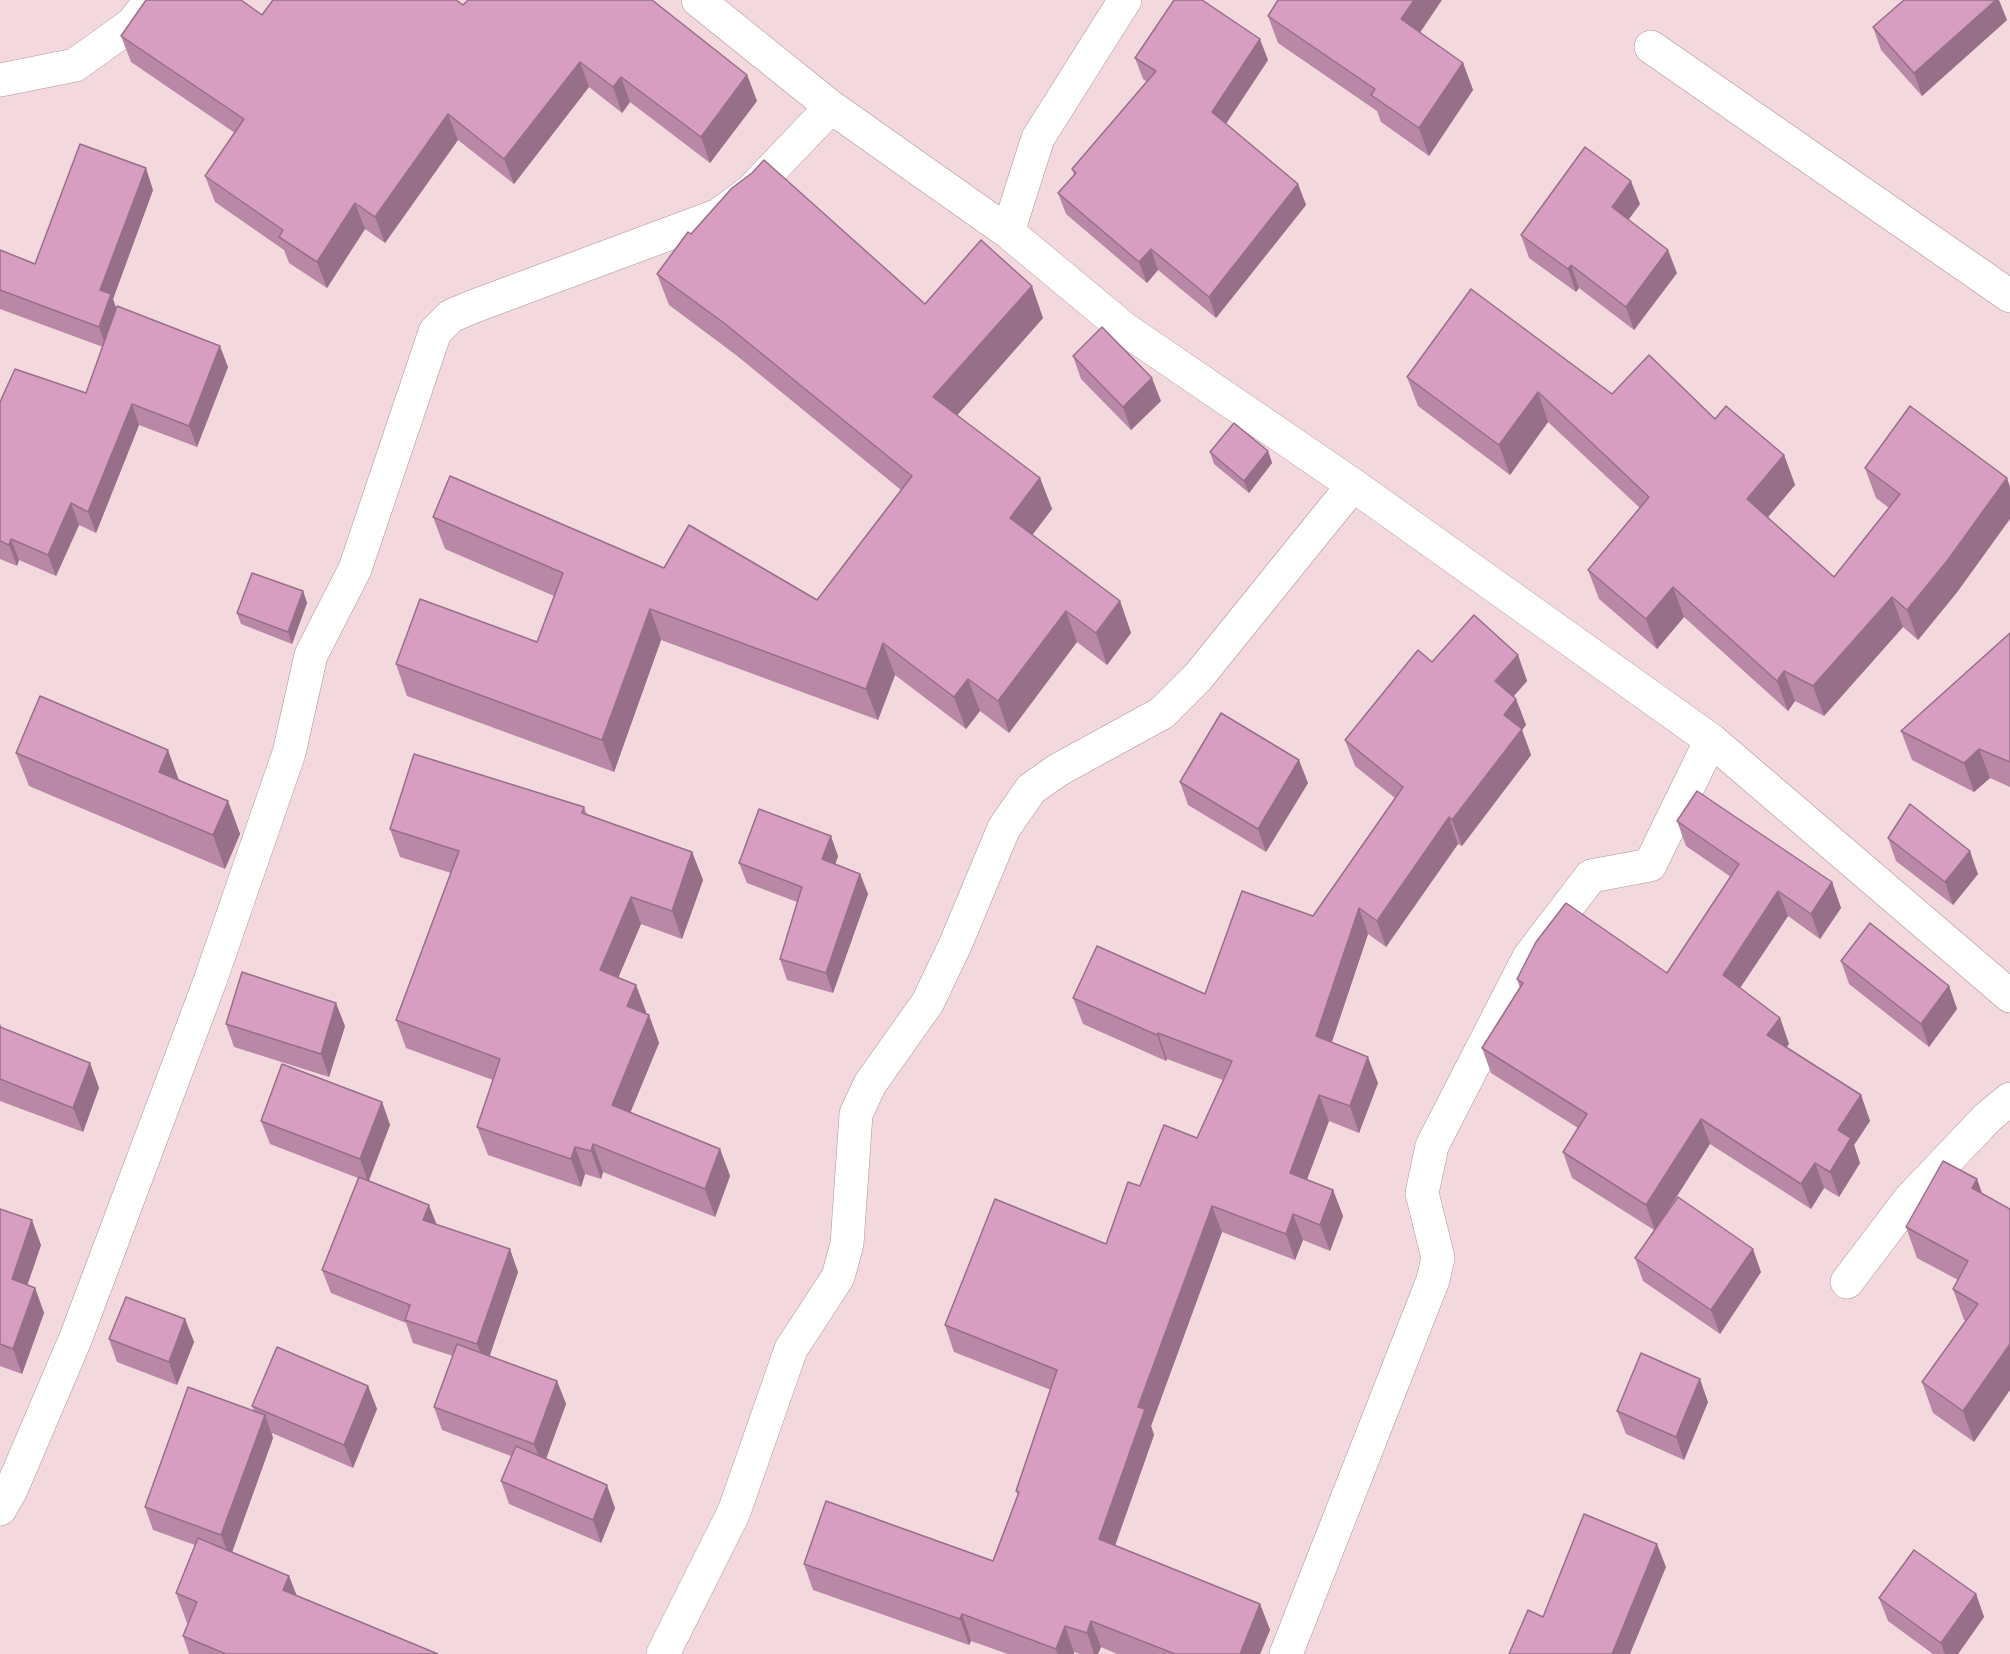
<!DOCTYPE html>
<style>
body{margin:0}
canvas{display:block;background:#f3d8de}
</style>
<canvas width="2010" height="1654"></canvas>
<script>
const context = document.querySelector('canvas').getContext('2d');
context.lineJoin = 'round';
function strokePath(path, color, width, dash) {
  context.strokeStyle = color;
  context.lineWidth = width;
  context.lineCap = dash ? 'butt' : 'round';
  context.setLineDash(dash || []);
  context.stroke(path);
}
function fillPath(path, color) {
  context.fillStyle = color;
  context.fill(path, 'evenodd');
}
const minor = new Path2D(`
 M698 0 831 107 1008 232 1126 330 1353 485 1711 740 2010 996
 M1651 47 2010 296
 M0 80 75 65 132 24 151 0
 M1008 232 1038 138 1125 0
 M1847 1282 1909 1200 1988 1117 2010 1099
 M0 1509 11 1490 75 1340 210 981 289 753 311 655 355 569 435 332 451 316 472 307 719 215 752 190 831 107
 M663 1654 734 1512 791 1349 838 1277 847 1244 856 1114 870 1084 928 1002 956 943 1004 828 1031 789 1058 770 1162 713 1198 677 1353 485
 M1286 1654 1433 1280 1438 1258 1422 1193 1432 1146 1529 957 1591 876 1650 865 1711 740`);
const wall = new Path2D(`
 M463 5 747 75 757 101 710 163 630 102 622 113 589 87 514 184 458 140 385 243 365 229 327 288 289 263 284 250 215 202 205 176 235 133 131 62 121 36 262 15Z
 M1268 16 1420 33 1463 63 1473 90 1429 156 1381 122 1377 111 1278 43Z
 M2007 20 1922 96 1881 50 1873 27Z
 M1135 58 1268 60 1226 124 1298 184 1306 205 1216 318 1158 270 1147 283 1066 214 1058 193 1074 175 1072 169 1147 82 1143 79Z
 M153 190 113 299 116 309 228 367 197 447 139 425 96 533 79 525 56 576 19 560 17 566 0 559V402L86 393 103 347 0 309V250L35 264Z
 M1640 204 1628 220 1677 273 1634 330 1579 288 1576 292 1529 258 1521 235Z
 M691 234 925 304 1043 318 957 415 1040 478 1052 509 1032 535 1120 601 1131 633 1107 665 1077 642 1009 733 980 711 966 729 895 675 878 720 661 640 614 772 407 696 396 664 537 642 554 596 445 549 433 517 664 568 817 600 901 490 736 355 669 305 657 274Z
 M1073 356 1161 401 1131 430 1081 379Z
 M1407 377 1612 394 1715 419 1784 455 1795 485 1768 517 1834 577 1889 508 1876 498 1865 468 1910 406 1958 591 1918 640 1903 627 1824 716 1795 701 1788 711 1684 617 1657 649 1599 599 1588 570 1640 508 1548 422 1510 475 1418 406Z
 M1268 451 1272 463 1249 493 1214 464 1210 452Z
 M303 591 307 603 292 644 241 624 237 613Z
 M2010 633V787L1990 778 1974 792 1912 760 1901 731Z
 M1518 655 1527 681 1514 696 1516 699 1526 725 1522 730 1531 755 1462 846 1458 844 1386 947 1368 934 1332 1042 1378 1083 1359 1133 1329 1121 1307 1180 1333 1190 1343 1216 1330 1251 1303 1240 1295 1260 1222 1232 1151 1426 1154 1435 1115 1546 1260 1604 1270 1630 1260 1654H1117L1101 1647 1098 1654H1080L1074 1652V1654H1008L971 1641 969 1645 813 1590 804 1564 993 1561 1018 1495 1016 1491 1051 1390 954 1352 945 1325 1106 1244 1140 1186 1197 1138 1223 1080 1167 1059 1166 1061 1083 1024 1073 998 1205 994 1313 916 1395 798 1355 766 1345 740 1432 662Z
 M16 753 179 780 228 801 240 834 225 869 29 786Z
 M1180 782 1308 783 1266 852 1188 805Z
 M584 807 587 814 692 852 703 880 682 939 641 924 618 978 636 985 646 1012 645 1014 649 1015 659 1043 630 1112 720 1149 730 1176 715 1217 603 1172 601 1179 585 1174 581 1187 488 1155 477 1127 493 1080 406 1048 396 1020 451 873 400 857 390 829Z
 M1677 821 1832 882 1841 908 1820 939 1788 916 1740 988 1780 1018 1789 1044 1786 1047 1861 1095 1870 1121 1854 1145 1860 1163 1839 1197 1824 1188 1811 1209 1710 1144 1667 1211 1761 1272 1720 1334 1643 1281 1635 1258 1654 1230 1572 1178 1563 1152 1578 1128 1491 1073 1482 1048 1520 988 1517 979 1667 973 1731 877 1686 846Z
 M1888 838 1978 874 1953 905 1896 861Z
 M838 856 835 864 860 874 868 894 833 993 787 980 780 959 797 902 747 883 739 863Z
 M1841 961 1949 986 1957 1009 1929 1047 1849 984Z
 M0 1023 2 1028 90 1063 99 1088 83 1132 0 1101Z
 M226 1024 345 1026 329 1077 234 1047Z
 M382 1102 390 1125 369 1181 436 1224 518 1272 489 1356 557 1381 566 1404 546 1459 615 1508 601 1543 509 1504 501 1481 511 1456 442 1430 434 1407 453 1356 413 1343 406 1323 331 1293 322 1270 358 1178 270 1144 261 1121Z
 M1977 1179 1982 1194 1974 1442 1933 1413 1922 1382 1966 1321 1964 1320 1953 1289 1958 1280 1917 1258 1906 1227Z
 M0 1209 41 1245 27 1285 35 1288 44 1313 22 1374 0 1366Z
 M185 1319 194 1342 177 1385 117 1362 109 1339Z
 M368 1386 377 1409 353 1468 272 1433 273 1438 232 1552 289 1576 297 1596 438 1654H189L183 1636 188 1623H187L176 1593 195 1545 153 1530 145 1507 254 1411 252 1406Z
 M1708 1402 1684 1460 1626 1434 1617 1411Z
 M1976 1594 1984 1617 1958 1654H1933L1888 1621 1879 1598Z`);
const shadedWall = new Path2D(`
 M1414 0H1442L1411 46 1401 19Z
 M1996 0H1999L2007 20 1922 96 1914 73Z
 M1260 39 1268 60 1219 134 1212 112Z
 M580 62 589 87 514 184 504 159Z
 M1463 63 1473 90 1429 156 1419 128Z
 M747 75 757 101 710 163 701 137Z
 M621 77 630 102 622 113 613 87Z
 M448 114 458 140 385 243 375 217Z
 M146 168 153 190 113 299 119 316 107 349 99 327 100 290Z
 M1631 181 1640 204 1621 230 1612 207Z
 M1298 184 1306 205 1216 318 1209 297Z
 M355 203 365 229 327 288 317 262Z
 M1151 249 1158 270 1147 283 1139 262Z
 M1668 250 1677 273 1634 330 1626 307Z
 M1571 265 1579 288 1576 292 1568 269Z
 M1032 286 1043 318 945 429 933 397Z
 M220 346 228 367 197 447 189 426Z
 M1152 378 1161 401 1131 430 1123 407Z
 M1538 392 1548 422 1510 475 1499 445Z
 M132 404 139 425 96 533 88 512Z
 M1268 451 1272 463 1249 493 1244 481Z
 M1784 455 1795 485 1758 529 1747 499Z
 M1040 478 1052 509 1021 550 1010 518Z
 M2007 478 2010 487V519L1958 591 1918 640 1907 610Z
 M71 503 79 525 56 576 48 555Z
 M11 539 19 560 17 566 9 545Z
 M1673 587 1684 617 1657 649 1646 619Z
 M303 591 307 603 292 644 288 632Z
 M1892 597 1903 627 1824 716 1813 686Z
 M1120 601 1131 633 1107 665 1096 633Z
 M650 609 661 640 614 772 602 740Z
 M1066 611 1077 642 1009 733 998 701Z
 M883 643 895 675 878 720 866 689Z
 M1518 655 1527 681 1504 707 1495 681Z
 M1784 671 1795 701 1788 711 1777 681Z
 M968 679 980 711 966 729 954 697Z
 M1516 699 1526 725 1522 730 1531 755 1462 846 1452 820 1504 715Z
 M1979 749 1990 778 1974 792 1964 763Z
 M168 750 180 783 159 772Z
 M1299 760 1308 783 1266 852 1258 829Z
 M228 801 240 834 225 869 213 835Z
 M1449 817 1458 844 1386 947 1377 921Z
 M831 836 838 856 830 880 822 859Z
 M1970 851 1978 874 1953 905 1945 882Z
 M692 852 703 880 682 939 672 911Z
 M860 874 868 894 833 993 826 973Z
 M1832 882 1841 908 1820 939 1811 914Z
 M1778 891 1788 916 1732 1000 1723 975Z
 M631 897 641 924 610 997 600 970Z
 M1359 908 1368 934 1325 1062 1316 1036Z
 M636 985 646 1012 637 1033 627 1006Z
 M1949 986 1957 1009 1929 1047 1921 1024Z
 M336 1003 345 1026 329 1077 321 1054Z
 M649 1015 659 1043 622 1133 612 1105Z
 M1780 1018 1789 1044 1776 1060 1767 1035Z
 M1158 1033 1167 1059 1166 1061 1157 1035Z
 M1368 1057 1378 1083 1359 1133 1350 1106Z
 M90 1063 99 1088 83 1132 73 1108Z
 M1319 1095 1329 1121 1299 1200 1290 1173Z
 M1861 1095 1870 1121 1854 1145 1860 1163 1839 1197 1830 1172 1838 1130Z
 M382 1102 390 1125 368 1182 360 1159Z
 M1701 1119 1710 1144 1655 1231 1646 1205Z
 M593 1144 603 1172 601 1179 591 1151Z
 M575 1147 585 1174 581 1187 571 1159Z
 M720 1149 730 1176 715 1217 705 1189Z
 M1815 1163 1824 1188 1811 1209 1801 1184Z
 M1977 1179 1988 1210 1972 1188Z
 M1333 1190 1343 1216 1330 1251 1320 1225Z
 M429 1205 438 1228 423 1220Z
 M1212 1206 1222 1232 1151 1426 1154 1435 1108 1565 1099 1539 1138 1407Z
 M1293 1214 1303 1240 1295 1260 1286 1234Z
 M32 1220 41 1245 21 1304 12 1279Z
 M510 1249 518 1272 486 1367 477 1344Z
 M1753 1249 1761 1272 1720 1334 1711 1310Z
 M35 1288 44 1313 22 1374 13 1349Z
 M185 1319 194 1342 177 1385 169 1362Z
 M2010 1344V1390L1974 1442 1963 1411Z
 M1700 1379 1708 1402 1684 1460 1676 1437Z
 M557 1381 566 1404 543 1467 534 1444Z
 M368 1386 377 1409 353 1468 344 1445Z
 M265 1415 273 1438 230 1558 221 1535Z
 M607 1485 615 1508 601 1543 593 1520Z
 M1657 1544 1666 1567 1630 1654H1612Z
 M289 1576 300 1605 283 1590Z
 M1976 1594 1984 1617 1958 1654H1945L1941 1643Z
 M1260 1604 1270 1630 1260 1654H1240Z
 M962 1614 971 1641 969 1645 960 1619Z
 M1091 1621 1101 1647 1098 1654H1094L1087 1633Z
 M1065 1626 1074 1652V1654H1058L1056 1649Z`);
const building = new Path2D(`
 M146 0H241L262 15 273 0H456L463 5 468 0H652L747 75 701 137 621 77 613 87 580 62 504 159 448 114 375 217 355 203 317 262 279 237 283 230 205 176 244 119 121 36Z
 M1174 0H1202L1260 39 1212 112 1298 184 1209 297 1151 249 1139 262 1058 193 1076 173 1072 169 1156 71 1135 58Z
 M1278 0H1414L1401 19 1463 63 1419 128 1371 95 1375 89 1268 16Z
 M1904 0H1996L1914 73 1873 27Z
 M80 144 146 168 100 290 111 294 99 327 0 290V250L35 264Z
 M1585 147 1631 181 1612 207 1668 250 1626 307 1571 265 1568 269 1521 235Z
 M764 160 925 304 981 240 1032 286 933 397 1040 478 1010 518 1120 601 1096 633 1066 611 998 701 968 679 954 697 883 643 866 689 650 609 602 740 396 664 420 599 537 642 563 573 433 517 450 476 664 568 689 525 817 600 912 476 724 323 657 274 688 232 691 234 732 188 752 173Z
 M1471 289 1612 394 1649 355 1715 419 1726 406 1784 455 1747 499 1834 577 1900 494 1865 468 1910 406 2007 478 1947 561 1907 610 1892 597 1813 686 1784 671 1777 681 1673 587 1646 619 1588 570 1649 497 1538 392 1499 445 1407 377Z
 M117 306 220 346 189 426 132 404 88 512 71 503 48 555 11 539 9 545 0 541V402L15 369 86 393Z
 M1102 327 1152 378 1123 407 1073 356Z
 M1234 423 1268 451 1244 481 1210 452Z
 M252 573 303 591 288 632 237 613Z
 M1474 615 1518 655 1495 681 1516 699 1504 715 1522 729 1452 820 1449 817 1377 921 1359 908 1316 1036 1368 1057 1350 1106 1319 1095 1290 1173 1333 1190 1320 1225 1293 1214 1286 1234 1212 1206 1138 1407 1145 1409 1099 1539 1260 1604 1240 1654H1175L1091 1621 1087 1633 1065 1626 1056 1649 962 1614 960 1619 804 1564 826 1501 993 1561 1019 1492 1016 1491 1057 1370 945 1325 995 1199 1106 1244 1128 1182 1140 1186 1164 1125 1197 1138 1232 1061 1158 1033 1157 1035 1073 998 1097 946 1205 994 1242 891 1313 916 1403 787 1345 740 1418 650 1432 662Z
 M2010 633V762L1979 749 1964 763 1901 731Z
 M40 696 168 750 159 772 228 801 213 835 16 753Z
 M1221 713 1299 760 1258 829 1180 782Z
 M414 754 584 807 582 813 692 852 672 911 631 897 600 970 636 985 627 1006 649 1015 612 1105 720 1149 705 1189 593 1144 591 1151 575 1147 571 1159 477 1127 500 1059 396 1020 459 851 390 829Z
 M1697 791 1832 882 1811 914 1778 891 1723 975 1780 1018 1767 1035 1861 1095 1838 1130 1851 1138 1830 1172 1815 1163 1801 1184 1701 1119 1646 1205 1563 1152 1587 1114 1482 1048 1523 983 1517 979 1536 942 1566 903 1667 973 1739 864 1677 821Z
 M1910 804 1970 851 1945 882 1888 838Z
 M759 809 831 836 822 859 860 874 826 973 780 959 802 887 739 863Z
 M1870 923 1949 986 1921 1024 1841 961Z
 M242 972 336 1003 321 1054 226 1024Z
 M0 1027 90 1063 73 1108 0 1079Z
 M282 1064 382 1102 360 1159 261 1121Z
 M1943 1161 1977 1179 1972 1188 2010 1209V1344L1963 1411 1922 1382 1978 1304 1953 1289 1968 1261 1906 1227Z
 M359 1177 429 1205 423 1220 510 1249 477 1344 405 1320 410 1305 322 1270Z
 M1678 1197 1753 1249 1711 1310 1635 1258Z
 M0 1209 32 1220 12 1279 35 1288 13 1349 0 1344Z
 M126 1297 185 1319 169 1362 109 1339Z
 M457 1344 557 1381 534 1444 434 1407Z
 M277 1347 368 1386 344 1445 252 1406Z
 M1641 1353 1700 1379 1676 1437 1617 1411Z
 M188 1387 265 1415 221 1535 145 1507Z
 M516 1446 607 1485 593 1520 501 1481Z
 M1584 1514 1657 1544 1612 1654H1509L1528 1610 1543 1617Z
 M198 1538 289 1576 283 1590 438 1654H226L183 1636 197 1602 176 1593Z
 M1914 1550 1976 1594 1941 1643 1879 1598Z`);
strokePath(minor, '#ad949a', 34);
strokePath(minor, '#fff', 33);
fillPath(wall, '#ba88a7');
fillPath(shadedWall, '#976f88');
fillPath(building, '#d89ec2');
strokePath(building, '#976f88', 1.5);
</script>
